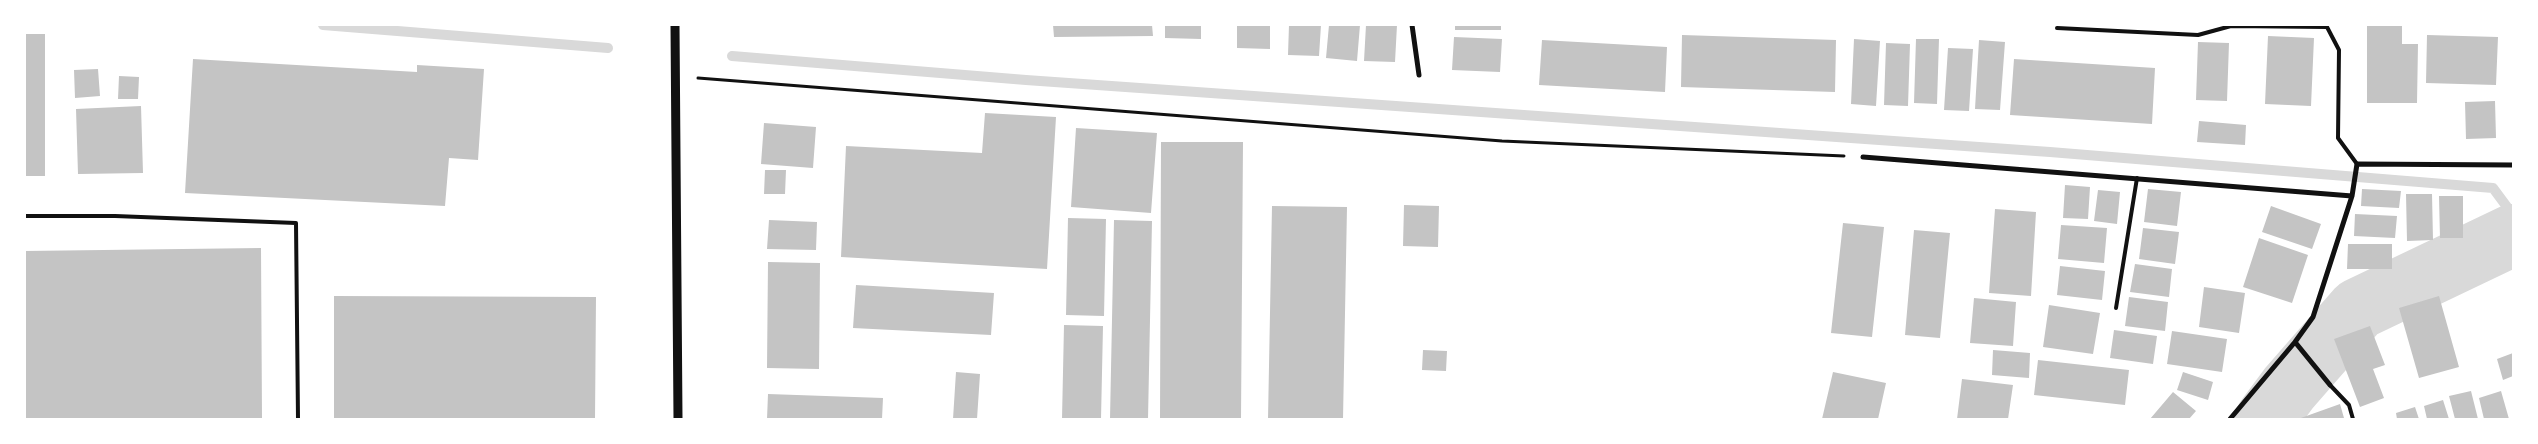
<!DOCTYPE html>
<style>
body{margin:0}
#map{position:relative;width:2538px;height:444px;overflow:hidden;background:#fff;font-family:Mulish,sans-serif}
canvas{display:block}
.frame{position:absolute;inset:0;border:26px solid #fff;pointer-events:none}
</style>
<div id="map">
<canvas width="2538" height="444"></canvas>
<div class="frame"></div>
</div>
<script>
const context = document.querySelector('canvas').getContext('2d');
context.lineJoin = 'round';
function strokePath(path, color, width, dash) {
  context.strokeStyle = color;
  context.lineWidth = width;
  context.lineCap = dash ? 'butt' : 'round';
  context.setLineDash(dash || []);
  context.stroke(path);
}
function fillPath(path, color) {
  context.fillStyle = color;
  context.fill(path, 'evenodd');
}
const stream = new Path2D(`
 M323 25 608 48
 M732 56 1026 80 2050 152 2493 188 2513 215`);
const river = new Path2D(`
 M2266 419 2289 388 2358 309 2513 235`);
const building = new Path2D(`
 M1053 25H1152L1153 36 1054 37Z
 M1165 25H1201V39L1165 38Z
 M1237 25H1270V49L1237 48Z
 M1289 25H1321L1319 56 1288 55Z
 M1329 25H1360L1357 61 1326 58Z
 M1366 25H1397L1395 62 1364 61Z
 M1455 25H1501V30H1455Z
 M2367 26H2402V44H2418L2417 103H2367Z
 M25 34H45V176H25Z
 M1682 35 1836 40 1835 92 1681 87Z
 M2427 35 2498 37 2496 85 2426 83Z
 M2268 36 2314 38 2311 106 2265 104Z
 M1454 37 1502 39 1500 72 1452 70Z
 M1854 39 1880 41 1876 106 1851 104Z
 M1916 39H1939L1937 104 1914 103Z
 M1542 40 1667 47 1665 92 1539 85Z
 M1979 40 2005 42 2000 110 1975 109Z
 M2198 42 2229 43 2227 101 2196 100Z
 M1886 43 1910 44 1908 106 1884 105Z
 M1948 48 1973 49 1969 111 1944 110Z
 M193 59 417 72V65L484 69 478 160 449 158 445 206 185 193Z
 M2014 59 2155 68 2152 124 2010 115Z
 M98 69 100 96 75 98 74 70Z
 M119 76 139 77 138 99H118Z
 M2495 101 2496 138 2466 139 2465 102Z
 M141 106 143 173 78 174 76 109Z
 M985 113 1056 117 1047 269 841 257 846 146 982 153Z
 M2199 121 2246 125 2245 145 2197 142Z
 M764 123 816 127 813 168 761 164Z
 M1076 128 1157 133 1151 213 1071 207Z
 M1161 142H1243L1241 419H1160Z
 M765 170H786L785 194H764Z
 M2065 185 2090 187 2088 219 2063 218Z
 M2148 189 2181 192 2177 226 2144 222Z
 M2362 189 2401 191 2399 208 2361 206Z
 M2098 190 2120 192 2117 224 2094 221Z
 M2406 194H2432L2433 240 2407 241Z
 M2439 196H2463V238H2440Z
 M1404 205 1439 206 1438 247 1403 246Z
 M1272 206 1347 207 1343 419H1268Z
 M2271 206 2321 224 2312 249 2262 232Z
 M1995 209 2036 212 2031 296 1989 293Z
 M2355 214 2397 216 2395 238 2354 236Z
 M1068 218 1106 219 1104 316 1066 315Z
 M769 220 817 222 816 250 767 249Z
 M1114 220 1152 221 1148 419H1110Z
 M1843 223 1884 227 1872 337 1831 333Z
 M2061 225 2107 228 2104 263 2058 259Z
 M2143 228 2179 232 2175 264 2139 259Z
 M1914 230 1950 233 1940 338 1905 335Z
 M2259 238 2308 255 2292 303 2243 287Z
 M2348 244H2392V269H2347Z
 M261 248 262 419H25V251Z
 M768 262 820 263 819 369 767 368Z
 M2135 264 2172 269 2169 297 2130 292Z
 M2060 266 2105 271 2102 300 2057 295Z
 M856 285 994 293 991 335 853 328Z
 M2204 287 2245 293 2239 333 2199 327Z
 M334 296 596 297 595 419H334Z
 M2439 296 2459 367 2419 378 2399 308Z
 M2129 297 2168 302 2165 331 2125 326Z
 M1974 298 2016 302 2013 346 1970 343Z
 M2049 305 2100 313 2093 354 2043 347Z
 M1064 325 1103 326 1101 419H1062Z
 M2370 326 2385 365 2373 369 2384 398 2360 407 2334 339Z
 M2114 330 2157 336 2153 364 2110 358Z
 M2172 331 2227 339 2222 372 2167 364Z
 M1423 350 1447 351 1446 371 1422 370Z
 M1993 350 2030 353 2029 378 1992 375Z
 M2513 353V376L2503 380 2497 359Z
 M2038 360 2129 370 2125 405 2034 395Z
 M956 372 980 374 977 419H953Z
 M1833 372 1886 383 1878 419H1822Z
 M2183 372 2213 382 2208 400 2177 390Z
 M1962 379 2013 385 2008 419H1957Z
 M2471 391 2478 419H2455L2449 396Z
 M2501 391 2509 419H2484L2479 398Z
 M2173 392 2196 411 2189 419H2150Z
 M768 394 883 398 882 419H767Z
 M2443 400 2449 419H2427L2424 406Z
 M2340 404 2344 418 2298 419Z
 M2415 407 2419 419H2397L2396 413Z`);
const path = new Path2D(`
 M698 78 1502 141 1844 156`);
const service = new Path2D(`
 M2057 28 2198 35 2231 26 2327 27 2339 50 2338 138 2357 164
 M25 216H115L296 223 298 419
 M2116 308 2137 178
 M2330 385 2349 405 2353 419`);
const minor = new Path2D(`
 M1412 25 1419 75
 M1863 157 2352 196
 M2295 342 2330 385
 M2230 419 2295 342 2313 317 2352 196 2357 164 2513 165`);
const tertiary = new Path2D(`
 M675 25 678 419`);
strokePath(stream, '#d9d9d9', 10);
strokePath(river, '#d9d9d9', 62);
fillPath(building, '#c4c4c4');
strokePath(path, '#111', 3);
strokePath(service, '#111', 4);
strokePath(minor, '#111', 5);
strokePath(tertiary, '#111', 9);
</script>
